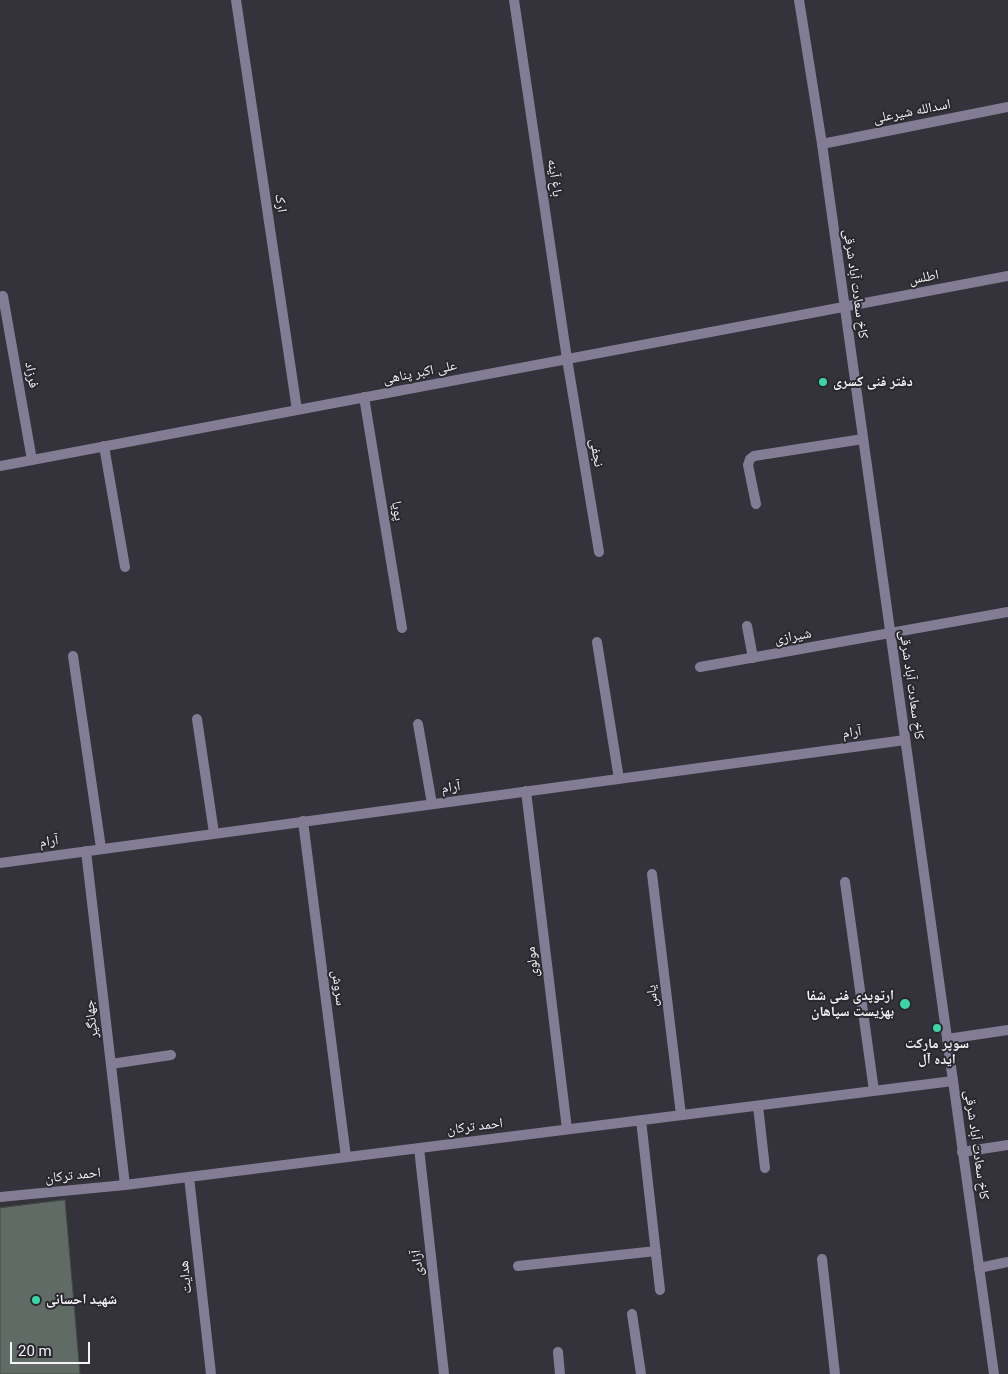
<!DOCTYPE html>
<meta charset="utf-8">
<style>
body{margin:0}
#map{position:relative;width:1008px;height:1374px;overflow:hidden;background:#34323a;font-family:Roboto,sans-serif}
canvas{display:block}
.scale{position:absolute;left:10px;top:1342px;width:80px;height:22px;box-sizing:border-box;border:2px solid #f3f2f7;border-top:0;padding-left:6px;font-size:15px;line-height:18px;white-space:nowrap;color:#f3f2f7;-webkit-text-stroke:4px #2a282f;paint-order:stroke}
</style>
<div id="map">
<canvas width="1008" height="1374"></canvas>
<div class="scale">20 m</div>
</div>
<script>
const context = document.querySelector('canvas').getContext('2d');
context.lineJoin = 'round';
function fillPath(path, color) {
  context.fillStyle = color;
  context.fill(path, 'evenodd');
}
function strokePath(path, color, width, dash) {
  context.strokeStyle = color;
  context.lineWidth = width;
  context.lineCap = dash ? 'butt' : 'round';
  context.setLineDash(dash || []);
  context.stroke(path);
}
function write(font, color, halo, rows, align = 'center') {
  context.font = font + ' Roboto,"Noto Naskh Arabic",sans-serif';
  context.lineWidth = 4;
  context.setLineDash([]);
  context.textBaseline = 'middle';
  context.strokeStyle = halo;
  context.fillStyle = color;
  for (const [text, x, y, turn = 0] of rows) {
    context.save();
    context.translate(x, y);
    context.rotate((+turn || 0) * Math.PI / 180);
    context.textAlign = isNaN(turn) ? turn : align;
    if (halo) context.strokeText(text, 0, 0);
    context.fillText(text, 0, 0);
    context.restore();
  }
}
const building = new Path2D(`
 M65 1200 80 1374H0V1208Z`);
const minor = new Path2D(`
 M236 0 297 410
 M514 0 567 359 599 552
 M822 144 1008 107
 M3 296 32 460
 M364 397 402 628
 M104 446 125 567
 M0 466 1008 276
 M756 504 748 465 750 459 754 456 863 439
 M747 626 753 658
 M597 642 619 779
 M73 656 101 848
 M700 667 1008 612
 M197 719 214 833
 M418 724 432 804
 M526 791 567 1129
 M303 821 346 1157
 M86 851 125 1185
 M0 863 905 740
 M652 874 681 1115
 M845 882 874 1091
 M947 1039 1008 1030
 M111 1064 171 1055
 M758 1106 765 1168
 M641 1120 660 1290
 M419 1148 444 1374
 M962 1152 1008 1145
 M189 1177 211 1374
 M0 1197 125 1185 953 1081
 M822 1259 835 1374
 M518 1266 656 1251
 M979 1268 1008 1262
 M632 1314 641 1374
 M558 1352 560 1374`);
const tertiary = new Path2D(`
 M799 0 822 144 994 1374`);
const markers = [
 [823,382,5,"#3cd4a4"],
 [905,1004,6,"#3cd4a4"],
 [937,1028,5,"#3cd4a4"],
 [36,1300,5,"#3cd4a4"]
];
const streetNames = [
 ["اسدالله شیرعلی",912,112,-11],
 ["باغ آینه",554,178,82],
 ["ارک",280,203,82],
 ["اطلس",924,278,-11],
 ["کاخ سعادت آباد شرقی",855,284,82],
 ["علی اکبر پناهی",420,373,-11],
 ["فرزاد",31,375,80],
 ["نجفی",596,453,81],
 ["پویا",397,511,81],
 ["شیرازی",793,637,-10],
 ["کاخ سعادت آباد شرقی",911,685,82],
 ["آرام",852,733,-8],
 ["آرام",451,788,-8],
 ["آرام",49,842,-8],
 ["مولوی",533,962,-97],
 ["سروش",338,988,83],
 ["یاس",653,996,-97],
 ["جهانگیر",92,1019,-97],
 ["احمد ترکان",475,1127,-7],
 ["کاخ سعادت آباد شرقی",976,1145,82],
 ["احمد ترکان",73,1176,-6],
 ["آزادی",418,1263,-96],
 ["هدایت",186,1277,-96]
];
const poiNames = [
 ["دفتر فنی کسری",833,382],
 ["ارتوپدی فنی شفا",894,996,"right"],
 ["بهزیست سپاهان",894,1012,"right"],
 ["سوپر مارکت",937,1044,"center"],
 ["ایده آل",937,1060,"center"],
 ["شهید احسانی",46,1300]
];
fillPath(building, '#616b66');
strokePath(building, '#444b47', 1);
strokePath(minor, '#827d94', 10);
strokePath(tertiary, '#827d94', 10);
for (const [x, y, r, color] of markers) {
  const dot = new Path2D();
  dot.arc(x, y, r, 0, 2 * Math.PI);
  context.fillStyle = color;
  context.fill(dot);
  strokePath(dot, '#2a282f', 2);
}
write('14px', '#f3f2f7', '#2a282f', streetNames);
write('bold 14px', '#f3f2f7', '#2a282f', poiNames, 'left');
</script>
